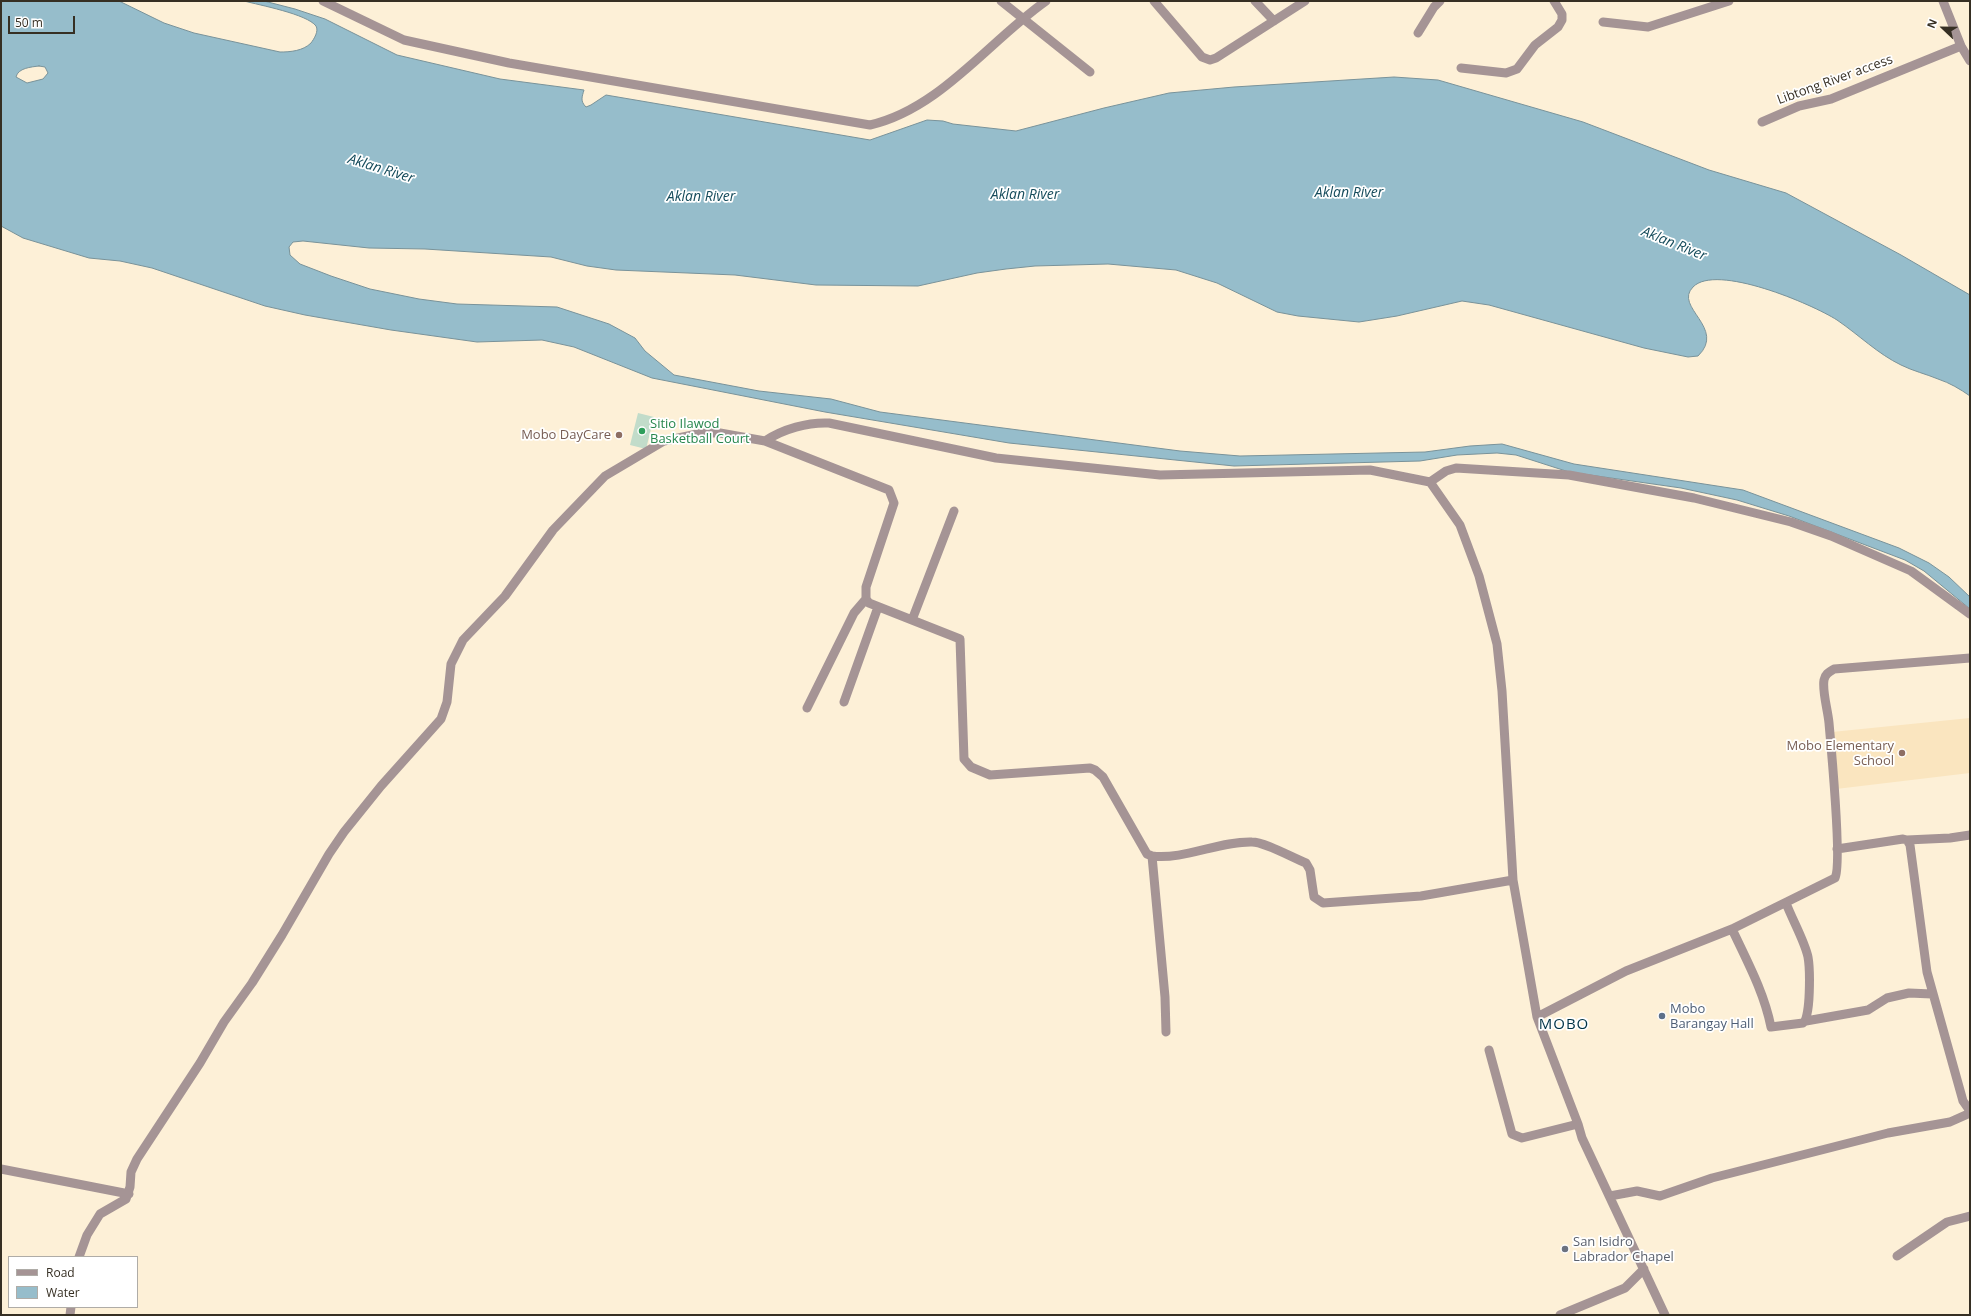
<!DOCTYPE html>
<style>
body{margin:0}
#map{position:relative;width:1971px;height:1316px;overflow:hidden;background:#fdf0d7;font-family:"Open Sans",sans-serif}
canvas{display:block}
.frame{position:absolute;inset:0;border:2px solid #362f23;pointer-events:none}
.legend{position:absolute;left:8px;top:1256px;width:130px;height:52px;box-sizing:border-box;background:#fff;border:1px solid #afaca7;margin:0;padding:5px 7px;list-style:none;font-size:12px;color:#362f23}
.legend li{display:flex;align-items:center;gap:8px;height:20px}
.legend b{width:20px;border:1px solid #afaca7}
.north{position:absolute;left:1923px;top:8px;width:40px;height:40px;-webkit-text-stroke:3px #fff;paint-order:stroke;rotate:292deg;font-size:11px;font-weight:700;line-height:16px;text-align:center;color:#362f23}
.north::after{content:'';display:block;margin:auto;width:14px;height:18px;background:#362f23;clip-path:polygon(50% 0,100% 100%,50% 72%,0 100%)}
.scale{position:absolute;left:8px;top:16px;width:67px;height:18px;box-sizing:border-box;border:2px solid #362f23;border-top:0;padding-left:5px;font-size:12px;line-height:14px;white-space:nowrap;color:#362f23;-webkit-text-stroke:3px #fff;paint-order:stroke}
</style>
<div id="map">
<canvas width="1971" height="1316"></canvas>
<div class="frame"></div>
<ul class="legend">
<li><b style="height:5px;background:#a59495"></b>Road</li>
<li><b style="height:11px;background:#96bdcb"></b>Water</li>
</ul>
<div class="north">N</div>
<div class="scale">50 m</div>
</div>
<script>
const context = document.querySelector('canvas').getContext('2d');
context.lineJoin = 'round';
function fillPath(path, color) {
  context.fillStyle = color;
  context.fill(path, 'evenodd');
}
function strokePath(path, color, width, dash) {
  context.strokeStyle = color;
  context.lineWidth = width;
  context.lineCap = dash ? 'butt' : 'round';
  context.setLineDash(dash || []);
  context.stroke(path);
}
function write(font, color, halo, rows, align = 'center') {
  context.font = font + ' "Open Sans",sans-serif';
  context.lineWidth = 3.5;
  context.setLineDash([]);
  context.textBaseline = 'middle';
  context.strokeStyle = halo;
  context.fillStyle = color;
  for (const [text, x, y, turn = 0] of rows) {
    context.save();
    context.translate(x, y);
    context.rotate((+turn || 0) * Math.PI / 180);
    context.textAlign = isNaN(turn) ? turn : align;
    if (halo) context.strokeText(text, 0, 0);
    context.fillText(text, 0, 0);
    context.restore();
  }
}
const built = new Path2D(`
 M1970 718V773L1836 789 1832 732Z`);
const green = new Path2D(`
 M638 413 654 417 646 449 630 445Z`);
const water = new Path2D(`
 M1 1H119L164 23 194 33 280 52C290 52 303 51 311 43 314 39 319 31 316 26 307 14 259 5 244 1H264L295 9 325 19 397 55 500 79 584 90C582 97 580 101 586 107L591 105 606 95 870 140 927 120 943 121 953 124 1016 131 1104 108 1169 93 1234 87 1394 77 1438 80 1583 122 1709 170 1786 193 1901 255 1970 295V396C1960 389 1950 383 1938 379 1926 374 1913 371 1901 365 1878 354 1859 335 1837 320 1812 304 1716 263 1693 287 1673 307 1727 328 1698 356L1688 357 1644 348 1489 305 1462 301 1397 316 1359 322 1298 316 1277 312 1217 283 1176 270 1108 264 1035 266 1006 269 977 273 918 286 816 285 735 275 616 270 587 266 551 257 425 249 369 248 303 241 293 242 289 247 290 255 300 264 331 276 370 289 419 299 457 304 557 307 609 324 635 338 645 351 674 375 759 391 831 399 880 412 1180 451 1240 456 1425 452 1470 446 1502 444 1574 464 1743 490 1899 548 1929 563 1949 577 1970 597V609L1924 571 1905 560 1789 516 1737 500 1681 488 1569 472 1516 455 1497 453 1457 455 1420 461 1234 466 1009 443 825 412 652 378 574 347 542 340 477 342 391 330 305 315 265 306 152 268 120 261 89 258 23 238 1 226ZM39 66 45 67 48 73 43 79 27 83 16 77C18 68 31 67 39 66Z`);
const minor = new Path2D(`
 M323 1 404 40 509 63 870 125C940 109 989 41 1046 1
 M1001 1 1090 72
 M1154 1 1202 57 1210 60 1216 58 1305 1
 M1255 1 1274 21
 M1943 1 1961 46 1970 61
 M1603 22 1648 27 1729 1
 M1418 33 1434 7 1440 1
 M1461 68 1506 73 1517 69 1535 45 1558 27 1562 20V14L1554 1
 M1762 122 1799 106 1831 99 1961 46
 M765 441C783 429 808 422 829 423L996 458 1160 475 1370 470 1430 482 1460 525 1479 576 1497 644 1502 691 1513 880 1537 1017 1578 1124 1582 1138 1665 1315
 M1430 482 1446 471 1456 468 1569 475 1694 498 1791 522 1831 536 1911 571 1970 614
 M912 620 954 511
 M844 702 878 607
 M807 708 854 613 866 599
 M1907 840 1950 838 1970 835
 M1837 849 1903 839 1907 840 1910 845 1927 972 1963 1101 1970 1111
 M1152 856 1165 997 1166 1032
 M1732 929C1747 961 1764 992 1771 1027L1803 1023C1811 1018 1810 968 1808 957 1805 942 1792 919 1786 903
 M1537 1017 1626 971 1732 929 1835 878C1842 865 1831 745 1829 723 1828 711 1822 691 1824 680 1825 674 1829 672 1834 669L1970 658
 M1806 1021 1868 1010 1887 998 1909 993 1932 994
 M1489 1050 1512 1134 1522 1138 1578 1124
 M1 1169 129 1194
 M1610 1196 1637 1191 1660 1196 1712 1178 1888 1133 1950 1122 1970 1113
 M1897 1256 1947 1222 1970 1216
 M79 1257 87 1235 100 1214 126 1199 130 1187 131 1172 137 1159 200 1063 224 1022 252 983 282 935 329 854 344 832 381 786 441 719 447 702 451 664 463 640 505 596 553 530 605 476 664 441 702 433H720L765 441 889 490 894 503 866 587V599L869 603 960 639 964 759 971 767 990 775 1090 768 1095 770 1103 777 1147 854 1152 856C1184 860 1220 841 1252 842 1265 842 1293 858 1306 863L1310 870 1314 897 1323 903 1421 896 1513 880
 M70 1315 71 1307
 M1560 1315 1625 1288 1644 1269`);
const markers = [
 [642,431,4,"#2e9e5b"],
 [619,435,4,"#8d6e63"],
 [1902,753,4,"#8d6e63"],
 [1662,1016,4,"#5c6f8a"],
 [1565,1249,4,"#6b7280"]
];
const streetNames = [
 ["Libtong River access",1835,80,-20]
];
const leisureNames = [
 ["Sitio Ilawod",650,424],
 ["Basketball Court",650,439]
];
const educationNames = [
 ["Mobo DayCare",611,435],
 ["Mobo Elementary",1894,746],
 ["School",1894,761]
];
const serviceNames = [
 ["Mobo",1670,1009],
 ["Barangay Hall",1670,1024]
];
const worshipNames = [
 ["San Isidro",1573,1242],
 ["Labrador Chapel",1573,1257]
];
const waterNames = [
 ["Aklan River",381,169,17],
 ["Aklan River",1349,193],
 ["Aklan River",1025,195],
 ["Aklan River",701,197],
 ["Aklan River",1674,244,22]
];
const quarterNames = [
 ["MOBO",1564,1025]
];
fillPath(built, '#fae5bf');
fillPath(green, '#c2dcca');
fillPath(water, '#96bdcb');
strokePath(water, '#799299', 1);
strokePath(minor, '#a59495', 9);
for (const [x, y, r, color] of markers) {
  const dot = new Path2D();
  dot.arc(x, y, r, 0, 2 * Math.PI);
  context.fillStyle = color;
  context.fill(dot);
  strokePath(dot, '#fff', 1.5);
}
write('13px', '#362f23', '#fff', streetNames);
write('13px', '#27864d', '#fff', leisureNames, 'left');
write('13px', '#785e54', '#fff', educationNames, 'right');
write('13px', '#4e5e75', '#fff', serviceNames, 'left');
write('13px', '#5b616d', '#fff', worshipNames, 'left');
write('italic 14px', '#154b5b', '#fff', waterNames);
context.letterSpacing = '1px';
write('15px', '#003346', '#fff', quarterNames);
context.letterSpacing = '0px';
</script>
